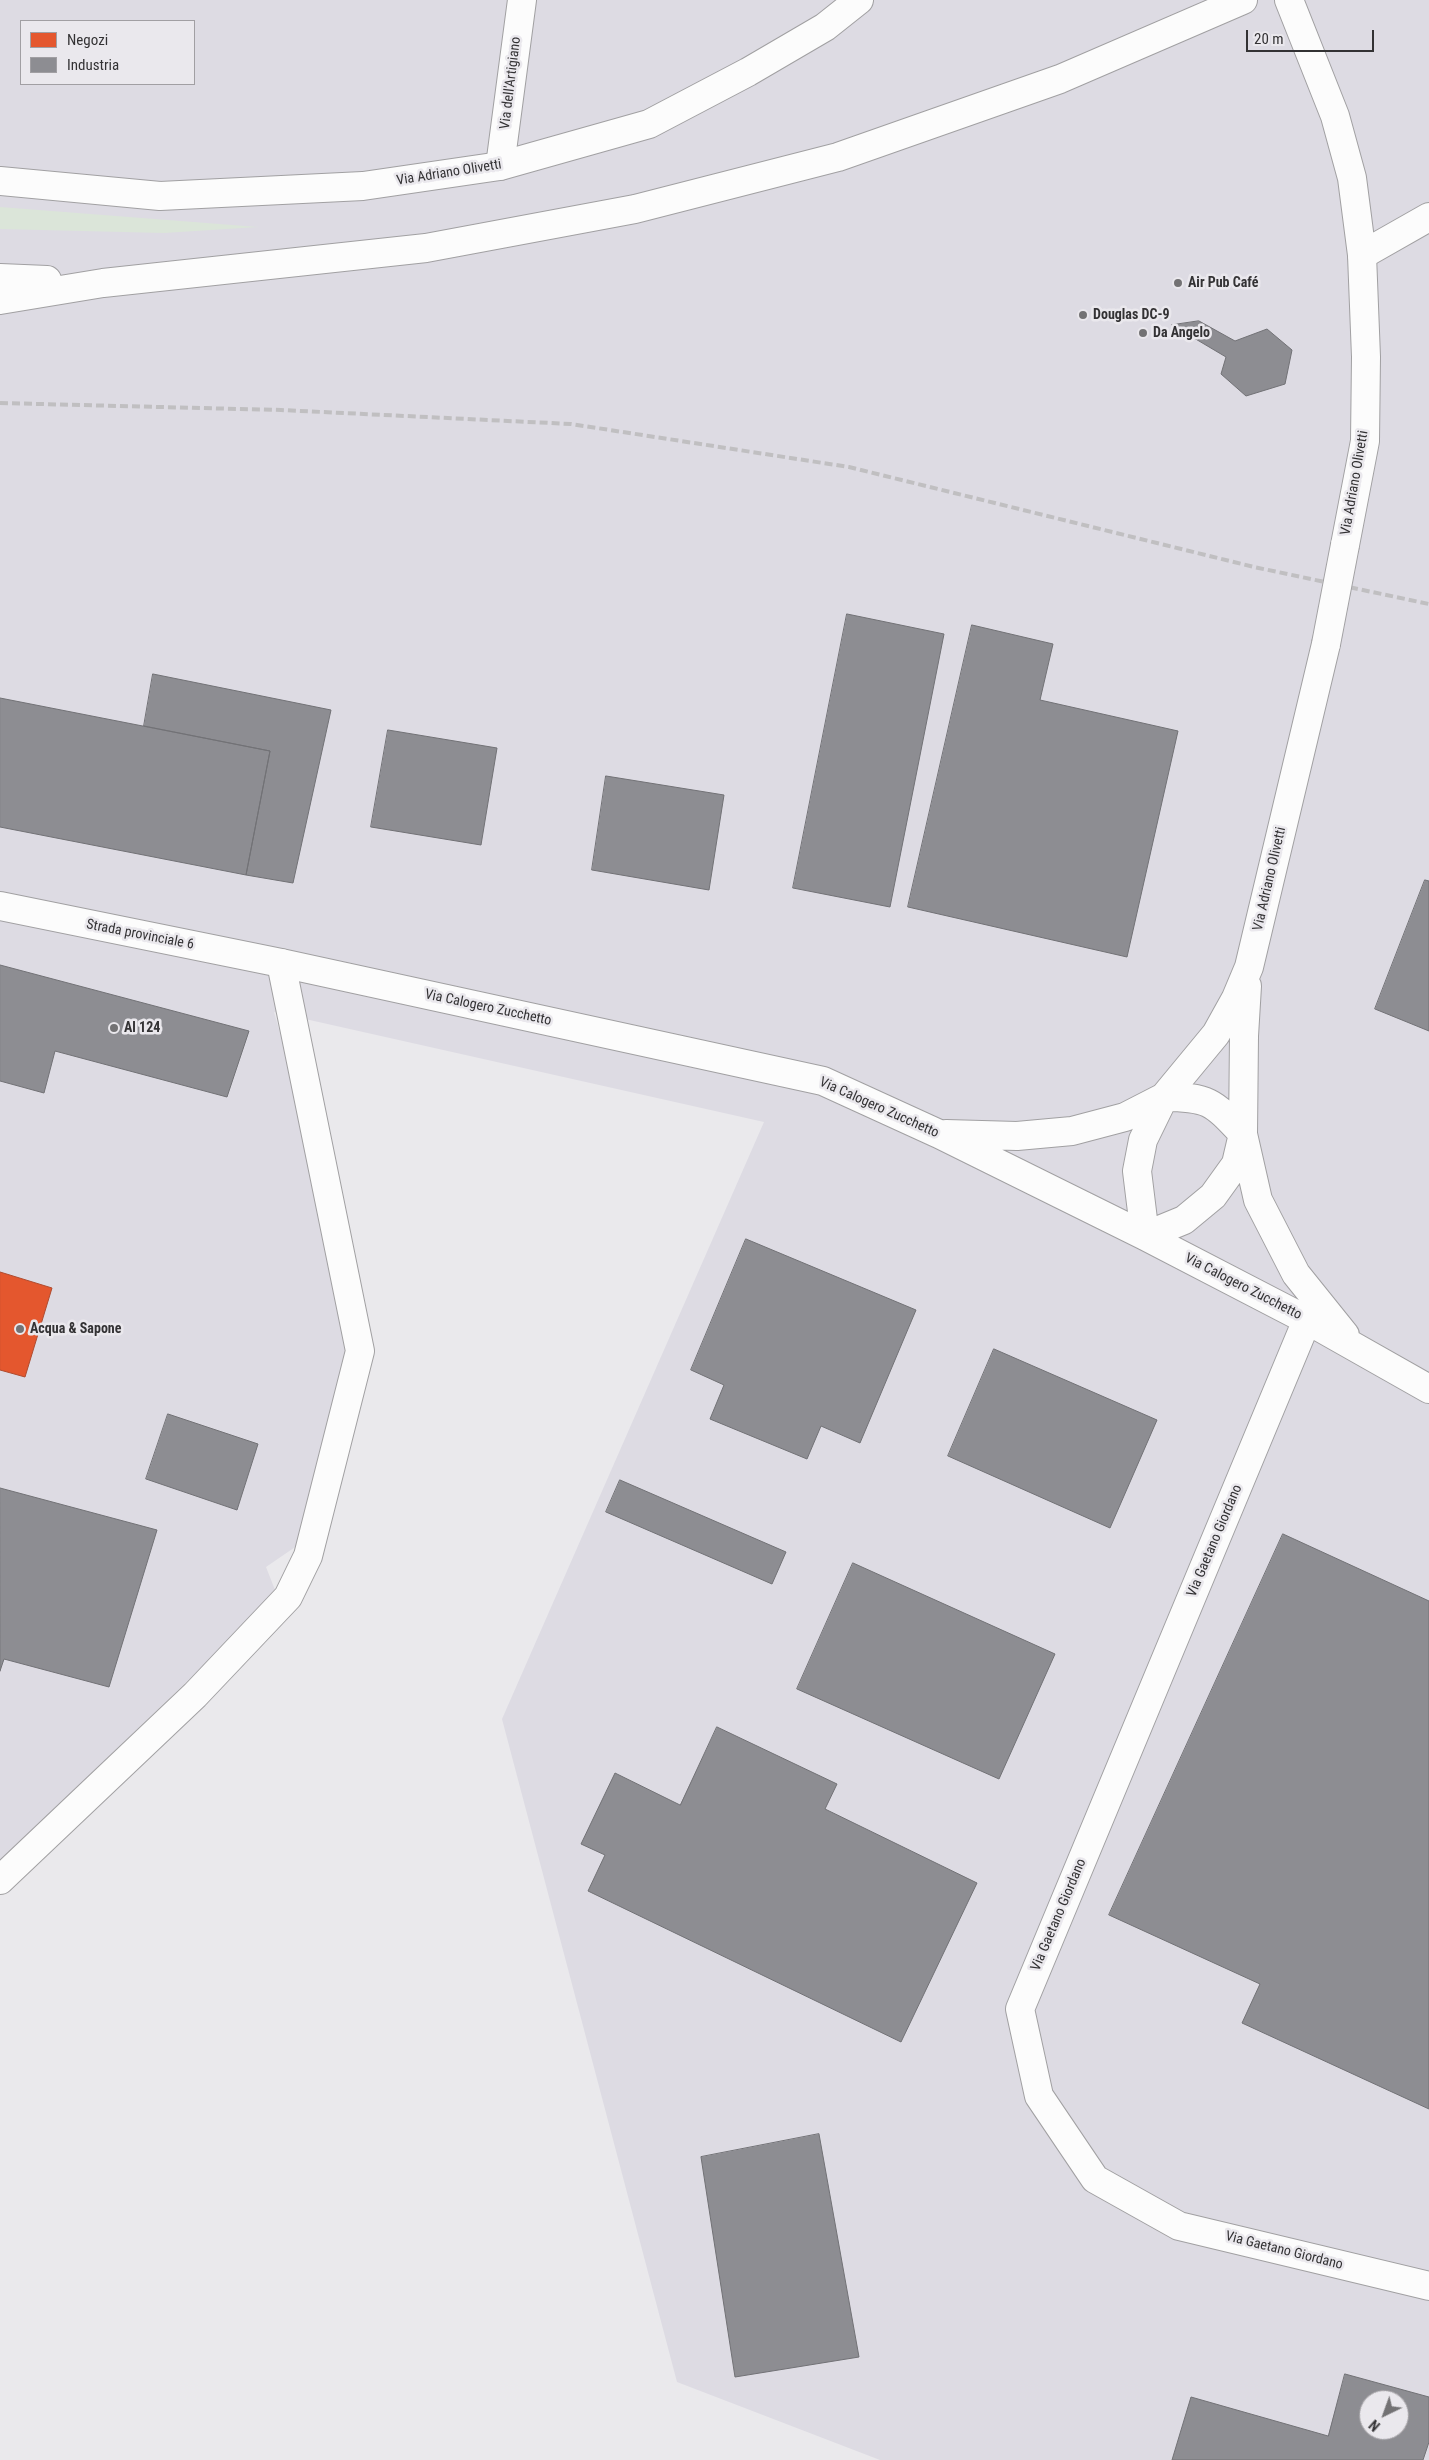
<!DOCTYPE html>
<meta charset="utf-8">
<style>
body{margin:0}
#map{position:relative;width:1429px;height:2460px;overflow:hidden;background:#eae9ec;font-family:"Roboto Condensed",sans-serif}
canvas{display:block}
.legend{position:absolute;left:20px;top:20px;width:175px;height:65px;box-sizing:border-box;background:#eae8ed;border:1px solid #a19fa3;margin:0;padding:6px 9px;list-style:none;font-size:15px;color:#333234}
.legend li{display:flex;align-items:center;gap:10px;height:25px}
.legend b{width:25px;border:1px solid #a19fa3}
.north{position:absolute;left:1359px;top:2390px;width:50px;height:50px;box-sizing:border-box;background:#eae8ed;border:1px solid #a19fa3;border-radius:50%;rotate:222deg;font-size:14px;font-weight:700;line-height:20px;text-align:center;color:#333234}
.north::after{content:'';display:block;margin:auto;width:18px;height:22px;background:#737274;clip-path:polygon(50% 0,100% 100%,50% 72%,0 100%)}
.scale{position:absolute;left:1246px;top:30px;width:128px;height:22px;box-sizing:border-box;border:2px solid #333234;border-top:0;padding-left:6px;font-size:15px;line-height:18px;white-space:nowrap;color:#333234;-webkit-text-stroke:4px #eae8ed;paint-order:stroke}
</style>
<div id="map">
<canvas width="1429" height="2460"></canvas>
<ul class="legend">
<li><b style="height:14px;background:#e4572e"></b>Negozi</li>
<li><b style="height:14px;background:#8d8d92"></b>Industria</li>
</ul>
<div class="north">N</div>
<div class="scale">20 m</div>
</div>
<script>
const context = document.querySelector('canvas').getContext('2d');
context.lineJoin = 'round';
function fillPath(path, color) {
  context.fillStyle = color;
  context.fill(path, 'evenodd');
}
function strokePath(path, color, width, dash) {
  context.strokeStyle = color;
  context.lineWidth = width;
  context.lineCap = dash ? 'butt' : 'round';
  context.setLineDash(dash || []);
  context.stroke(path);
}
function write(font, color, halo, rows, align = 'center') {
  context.font = font + ' "Roboto Condensed",sans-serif';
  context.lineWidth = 5;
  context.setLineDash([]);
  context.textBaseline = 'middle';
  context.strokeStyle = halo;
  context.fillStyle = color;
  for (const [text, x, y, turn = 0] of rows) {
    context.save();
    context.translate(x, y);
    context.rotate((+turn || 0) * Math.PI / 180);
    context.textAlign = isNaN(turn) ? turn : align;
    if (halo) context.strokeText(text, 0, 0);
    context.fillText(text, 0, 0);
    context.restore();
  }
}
const built = new Path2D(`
 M0 0H1429V2460H880L677 2382 502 1719 764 1122 274 1012 306 1124 348 1350 301 1543 266 1567 277 1595 0 1861ZM21 21H194V84H21ZM1369 2400H1399V2430H1369Z`);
const green = new Path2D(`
 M0 207 258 227 164 233 0 229Z`);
const shops = new Path2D(`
 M0 1272 52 1288 25 1377 0 1370Z`);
const industry = new Path2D(`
 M1199 321 1235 341 1267 329 1292 350 1285 384 1246 396 1221 374 1226 357 1172 325Z
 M847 614 944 634 890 907 793 888Z
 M972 625 1053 644 1040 700 1178 731 1127 957 908 907Z
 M153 674 331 710 293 883 246 875 270 751 144 726Z
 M0 698 270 751 246 875 0 827Z
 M388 730 497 748 481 845 371 827Z
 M606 776 724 795 709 890 592 870Z
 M1425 880 1429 881V1031L1375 1009Z
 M0 965 249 1031 227 1097 55 1051 44 1093 0 1081Z
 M746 1239 916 1310 860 1443 821 1426 807 1459 710 1419 724 1385 691 1370Z
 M994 1349 1157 1420 1110 1528 948 1456Z
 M168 1414 258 1444 237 1510 146 1479Z
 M620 1480 786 1552 772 1584 606 1512Z
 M0 1488 157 1530 109 1687 4 1659 0 1671Z
 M1283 1534 1429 1601V2109L1242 2023 1260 1984 1109 1915Z
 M853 1563 1055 1654 999 1779 797 1689Z
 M717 1727 837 1784 825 1809 977 1883 901 2042 588 1891 605 1855 581 1844 615 1773 680 1805Z
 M819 2134 859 2357 735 2377 701 2157Z
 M1345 2374 1429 2397V2442L1423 2460H1172L1191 2397 1328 2436ZM1369 2400H1399V2430H1369Z`);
const minor = new Path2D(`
 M500 166 522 0
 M1362 255 1429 217
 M1307 1320 1020 2009 1039 2096 1095 2179 1179 2226 1429 2286
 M0 1880 195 1695 288 1597 308 1556 360 1351 281 963`);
const secondary = new Path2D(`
 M1289 0 1335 116 1352 178 1362 255 1366 357 1365 441 1345 545
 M0 181 160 196 363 186 500 166 649 124 748 72 825 27 859 0
 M0 278 47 280
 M0 300 103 283 426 248 635 209 838 157 1060 79 1243 0
 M0 906 281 963 823 1081 939 1134 1145 1236 1307 1320 1429 1389
 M1247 986 1244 1036 1243 1134 1258 1200 1296 1274 1345 1335
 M1164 1097C1209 1097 1213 1102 1243 1134L1236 1164 1213 1196 1184 1220 1145 1236 1137 1171 1143 1140Z
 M946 1134 1017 1136 1072 1131 1125 1117 1164 1097 1216 1034 1236 998 1249 967 1326 644`);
const rail = new Path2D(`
 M0 403 281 410 571 424 849 467 1254 567 1429 604`);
const secondaryBridge = new Path2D(`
 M1326 644 1345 545`);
const markers = [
 [1178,283,5,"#737274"],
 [1083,315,5,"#737274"],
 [1143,333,5,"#737274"],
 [114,1028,5,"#737274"],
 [20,1329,5,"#737274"]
];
const streetNames = [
 ["Via dell'Artigiano",511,83,-83],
 ["Via Adriano Olivetti",449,173,-9],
 ["Via Adriano Olivetti",1355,483,-80],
 ["Via Adriano Olivetti",1270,879,-77],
 ["Strada provinciale 6",140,935,11],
 ["Via Calogero Zucchetto",488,1008,12],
 ["Via Calogero Zucchetto",879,1108,24],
 ["Via Calogero Zucchetto",1243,1287,27],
 ["Via Gaetano Giordano",1215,1541,-67],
 ["Via Gaetano Giordano",1059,1915,-67],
 ["Via Gaetano Giordano",1284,2251,14]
];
const poiNames = [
 ["Air Pub Café",1188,283],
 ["Douglas DC-9",1093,315],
 ["Da Angelo",1153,333],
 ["Al 124",124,1028],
 ["Acqua & Sapone",30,1329]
];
fillPath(built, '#dddbe3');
fillPath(green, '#dbe5d9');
fillPath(shops, '#e4572e');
strokePath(shops, '#af4c30', 1);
fillPath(industry, '#8d8d92');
strokePath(industry, '#727276', 1);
strokePath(minor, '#a1a0a2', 30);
strokePath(secondary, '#a1a0a2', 30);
strokePath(minor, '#fcfcfc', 28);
strokePath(secondary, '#fcfcfc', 28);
strokePath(rail, '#c0bfc1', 4, [8, 4]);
strokePath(secondaryBridge, '#a1a0a2', 30, []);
strokePath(secondaryBridge, '#fcfcfc', 28);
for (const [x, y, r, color] of markers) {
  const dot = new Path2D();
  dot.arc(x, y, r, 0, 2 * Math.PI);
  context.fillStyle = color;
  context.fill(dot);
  strokePath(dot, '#eae8ed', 2);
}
write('14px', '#333234', '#eae8ed', streetNames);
write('bold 14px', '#333234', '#eae8ed', poiNames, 'left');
</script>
